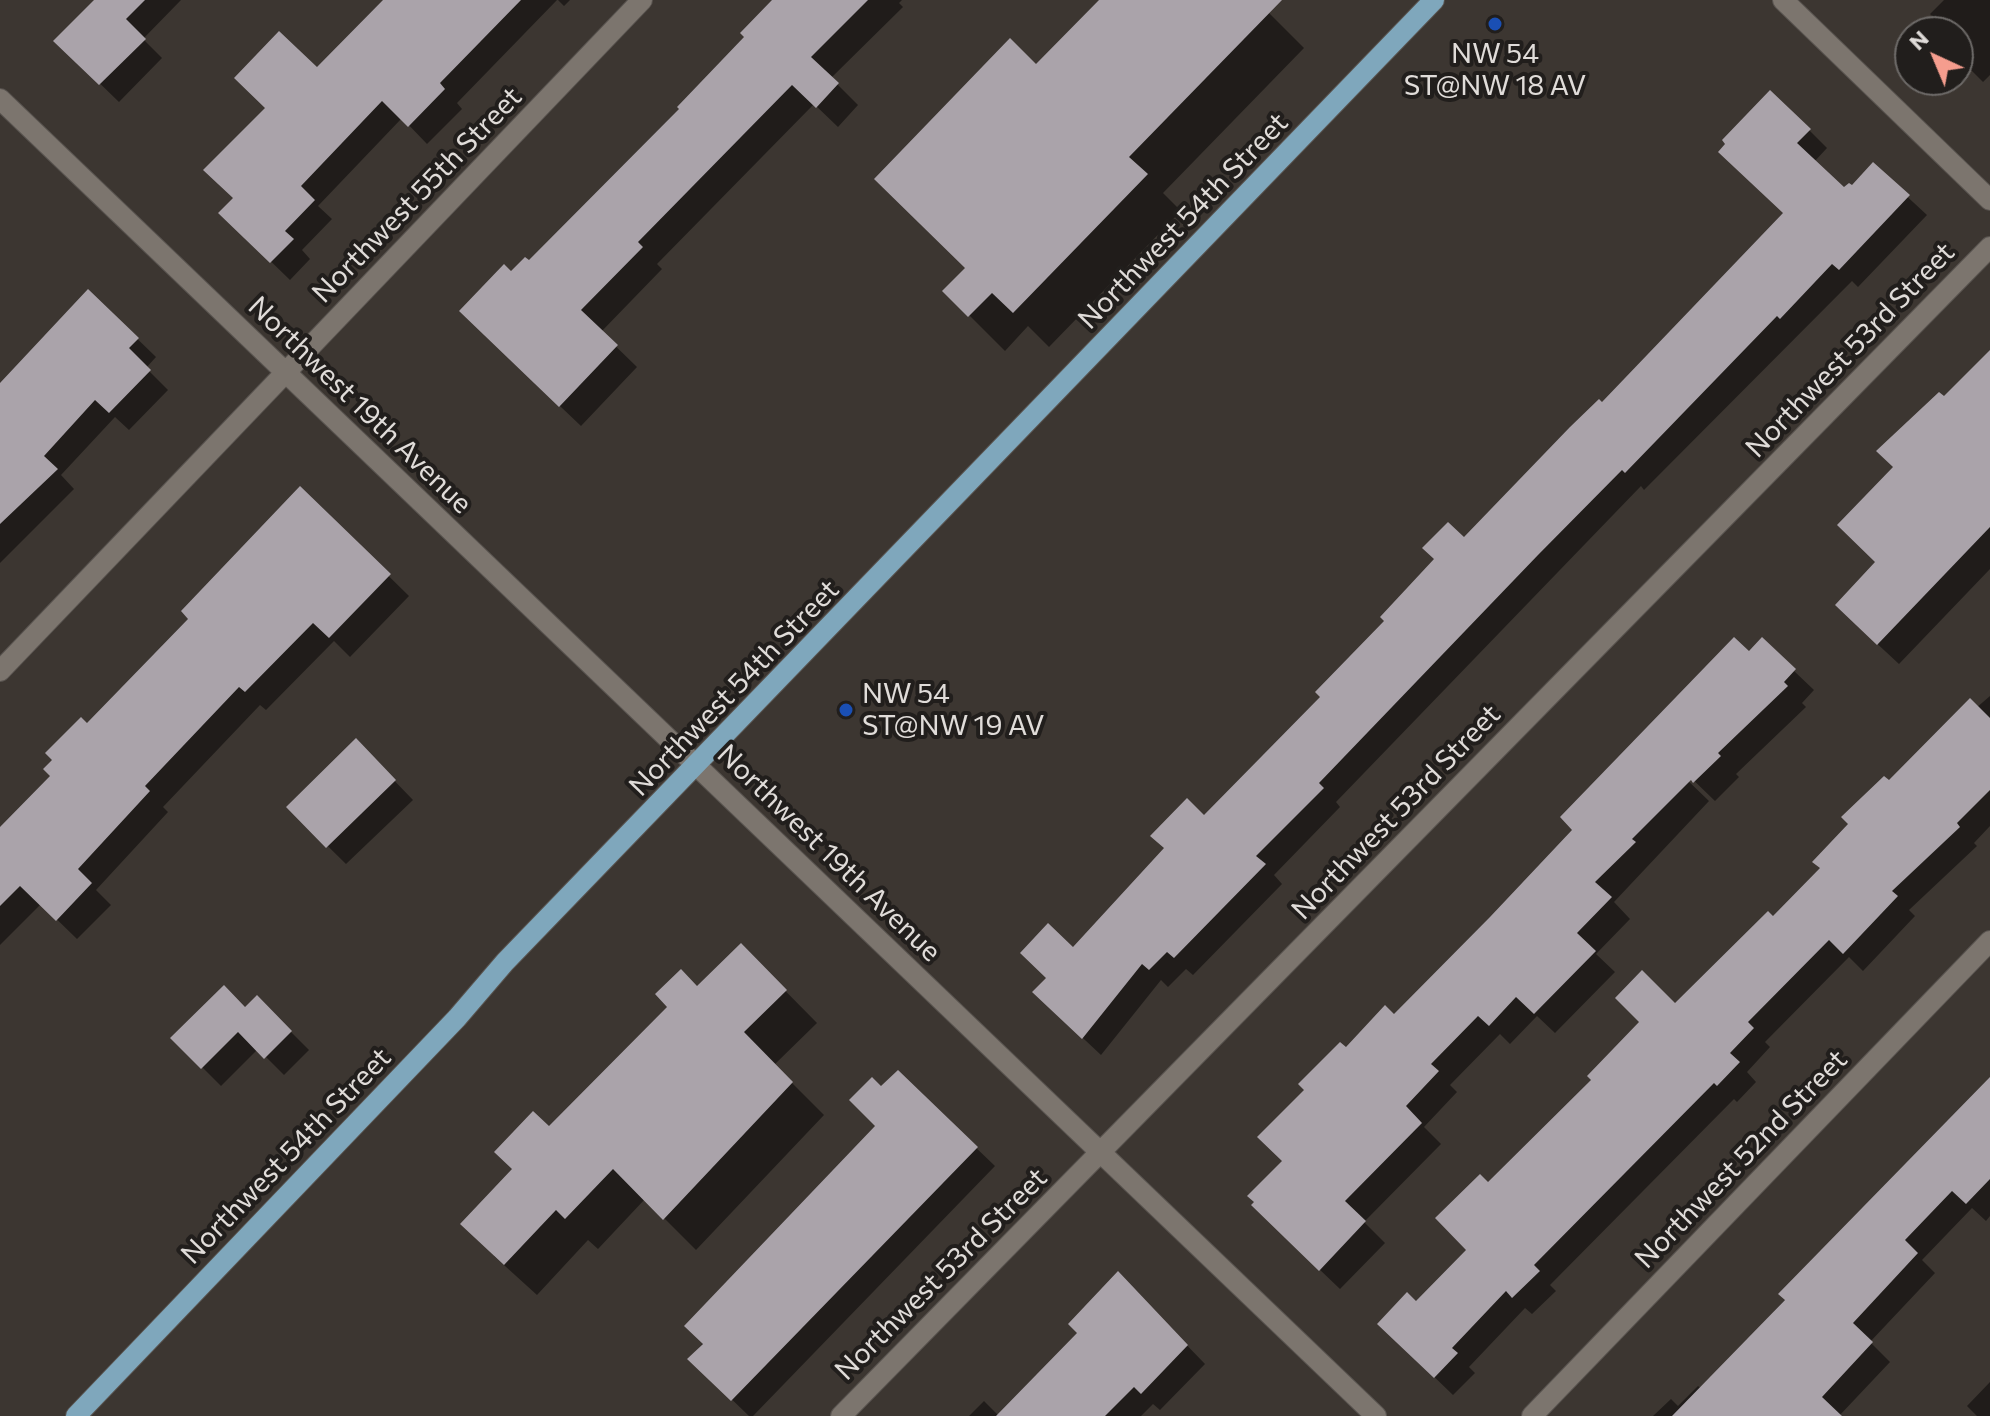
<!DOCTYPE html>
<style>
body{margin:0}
#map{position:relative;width:1990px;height:1416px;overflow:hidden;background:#3c3631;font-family:Commissioner,sans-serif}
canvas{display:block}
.north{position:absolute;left:1894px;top:16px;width:80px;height:80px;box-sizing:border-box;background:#211e1c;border:2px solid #6d6a68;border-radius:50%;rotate:316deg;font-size:22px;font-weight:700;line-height:32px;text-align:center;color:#e0dcd9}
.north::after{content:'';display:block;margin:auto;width:28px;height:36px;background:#f59d8e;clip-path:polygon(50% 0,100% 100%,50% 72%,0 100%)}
</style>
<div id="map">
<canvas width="1990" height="1416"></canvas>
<div class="north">N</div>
</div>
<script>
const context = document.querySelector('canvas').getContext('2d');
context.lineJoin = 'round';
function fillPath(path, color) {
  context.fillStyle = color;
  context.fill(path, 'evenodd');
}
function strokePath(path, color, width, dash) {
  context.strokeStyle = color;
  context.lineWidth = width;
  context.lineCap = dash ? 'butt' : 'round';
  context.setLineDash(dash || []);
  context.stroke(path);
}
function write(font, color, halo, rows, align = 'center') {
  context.font = font + ' Commissioner,sans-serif';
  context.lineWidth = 8;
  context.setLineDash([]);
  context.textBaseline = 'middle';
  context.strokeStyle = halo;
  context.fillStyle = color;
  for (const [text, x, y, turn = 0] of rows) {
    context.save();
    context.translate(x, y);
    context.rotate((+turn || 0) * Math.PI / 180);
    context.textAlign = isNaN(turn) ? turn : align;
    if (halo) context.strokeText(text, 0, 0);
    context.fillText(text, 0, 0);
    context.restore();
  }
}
const shadow = new Path2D(`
 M97 0H181L143 39 162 58 119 102 56 41Z
 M400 0H557L457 103 462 109 427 144 402 118 318 206 332 219 302 250 310 259 290 280 221 213 235 199 317 70Z
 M558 0H570L564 6Z
 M774 0H902L899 3 903 7 831 78 858 105 838 127 814 104 657 264 662 269 601 332 637 367 581 426 482 332 512 274 529 263 682 109 747 37Z
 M1102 0H1256L1304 48 1163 193 1181 211 1049 347 1028 326 1005 351 945 291 967 269 1036 67Z
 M1944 0H1990V75L1983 82 1958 57V32H1933L1940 24 1930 14Z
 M1809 130 1827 148 1814 162 1844 190 1852 188 1873 165 1927 215 1858 287 1852 281 1644 490 1641 486 1336 802 1340 807 1274 875 1282 884 1193 975 1186 969 1168 987 1161 980 1101 1055 1053 1010 1073 950 1322 697 1464 540 1602 405 1786 214 1739 170Z
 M89 292 156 357 146 368 168 390 129 430 115 417 61 475 74 489 0 563V386Z
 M1990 353V569L1899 664 1858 626 1878 562 1895 467 1944 399Z
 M300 489 409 596 350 657 334 641 266 710 260 705 163 807 168 812 96 890 111 905 77 939 41 904 0 945V830L52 776 87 726 191 619Z
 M1749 654 1794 671 1814 690 1802 703 1806 707 1736 774 1739 777 1715 801 1685 772 1682 775 1709 801 1614 902 1630 919 1596 954 1615 972 1555 1033 1537 1016 1510 1044 1500 1034 1450 1085 1457 1092 1424 1127 1441 1144 1364 1222 1385 1243 1340 1289 1273 1225 1284 1161 1346 1050 1394 1016Z
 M1990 696V826L1974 843 1977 846 1909 910 1915 916 1863 971 1849 957 1765 1042 1770 1047 1747 1072 1756 1082 1737 1102 1734 1099 1550 1285 1556 1291 1532 1314 1525 1308 1469 1367 1475 1373 1453 1395 1398 1342 1416 1304 1469 1250 1488 1185 1675 1006 1773 919 1822 869 1889 783Z
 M356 741 413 800 346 864 288 807Z
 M741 946 817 1023 774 1065 824 1115 696 1250 645 1199 598 1249 588 1240 537 1295 494 1256 549 1129Z
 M257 998 309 1050 284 1075 258 1049 221 1086 173 1038 246 1009Z
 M898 1073 995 1166 753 1416H749L690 1359 878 1126 882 1089Z
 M1990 1079V1216L1986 1221 1972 1208 1922 1260 1935 1273 1870 1342 1890 1362 1839 1416H1653L1671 1399 1678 1406 1698 1386 1702 1389Z
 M1118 1274 1205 1364 1160 1410 1153 1404 1141 1416H969L984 1401 999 1416 1080 1333Z
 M1990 1382V1416H1977L1967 1406Z`);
const building = new Path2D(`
 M94 0H145L126 19 146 39 99 85 53 41Z
 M383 0H521L440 83 445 89 408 127 382 101 301 186 315 200 285 231 294 239 270 263 218 213 233 198 203 170 265 108 234 78 279 31 317 67Z
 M772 0H868L811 57 839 83 816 108 792 85 638 242 643 247 581 310 618 345 559 407 459 311 504 264 511 271 525 257 529 260 679 109 677 107 744 37 740 33Z
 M1099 0H1282L1129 157 1148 174 1013 313 992 293 968 317 942 291 965 268 874 179 1010 38 1036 64Z
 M1770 90 1811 129 1797 143 1844 187 1849 183 1852 185 1873 162 1910 195 1839 270 1832 264 1780 319 1777 316 1625 473 1622 470 1538 555 1319 783 1324 788 1256 856 1266 864 1174 958 1167 952 1149 970 1142 964 1082 1039 1032 992 1046 978 1020 953 1048 923 1073 947 1164 848 1150 836 1187 798 1204 815 1320 697 1315 692 1384 621 1380 617 1434 559 1422 548 1448 522 1464 537 1570 427 1599 399 1602 402 1783 213 1718 152 1725 144 1722 140Z
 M88 289 139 338 129 348 151 370 109 413 95 400 44 456 58 469 0 524V383Z
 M1990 350V527L1877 645 1835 605 1875 562 1837 525 1893 467 1876 451 1939 392 1944 396Z
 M300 486 391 574 329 638 313 623 245 692 239 687 145 786 150 791 78 869 92 883 56 921 20 886 0 906V827L50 776 43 769 52 760 45 753 81 717 87 723 188 619 181 611Z
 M1734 637 1749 651 1762 637 1796 669 1784 682 1788 686 1718 753 1721 756 1693 783 1691 780 1632 839 1636 842 1595 882 1612 897 1577 933 1596 951 1534 1014 1516 997 1489 1026 1478 1016 1431 1064 1439 1071 1406 1106 1422 1123 1345 1201 1366 1221 1319 1271 1251 1205 1254 1202 1247 1196 1282 1161 1257 1137 1304 1090 1298 1084 1340 1042 1346 1047 1385 1005 1394 1014 1490 917 1572 830 1560 817Z
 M1970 698 1990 718V790L1957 823 1960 827 1892 891 1898 896 1843 954 1829 940 1748 1022 1754 1028 1730 1053 1740 1062 1717 1086 1714 1083 1534 1265 1540 1271 1512 1298 1506 1291 1452 1348 1458 1353 1434 1378 1377 1324 1407 1292 1416 1301 1466 1250 1435 1218 1480 1174 1488 1182 1591 1080 1587 1076 1639 1022 1615 998 1642 970 1675 1003 1768 911 1773 916 1820 868 1812 862 1848 824 1841 817 1884 776 1889 780Z
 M356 738 396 780 326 848 286 807Z
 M741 943 787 990 744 1032 793 1082 663 1220 613 1169 565 1219 556 1210 504 1265 460 1224 512 1169 494 1152 533 1111 549 1126 667 1007 655 994 681 969 697 986Z
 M224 985 245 1007 257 995 292 1031 264 1059 238 1032 201 1069 170 1038Z
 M898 1070 978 1147 731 1401 687 1359 703 1344 684 1326 875 1126 849 1100 872 1077 881 1086Z
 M1990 1077V1179L1966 1204 1952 1191 1905 1240 1918 1253 1853 1323 1873 1342 1822 1397 1842 1416H1672L1785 1300 1778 1294Z
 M1118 1271 1188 1345 1141 1394 1134 1387 1105 1416H996L1077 1333 1068 1324Z`);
const minor = new Path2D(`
 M1783 0 1990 200
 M0 99 1376 1416
 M0 671 642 0
 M841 1416 1990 247
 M1532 1416 1990 941`);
const major = new Path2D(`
 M76 1416 457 1018 505 962 1434 0`);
const markers = [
 [1495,24,8,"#1a4fb4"],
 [846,710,8,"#1a4fb4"]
];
const poiNames = [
 ["NW 54",1495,54],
 ["ST@NW 18 AV",1495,86],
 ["NW 54",862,694,"left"],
 ["ST@NW 19 AV",862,726,"left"]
];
const streetNames = [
 ["Northwest 55th Street",417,195,-46],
 ["Northwest 54th Street",1183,221,-46],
 ["Northwest 53rd Street",1850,350,-46],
 ["Northwest 19th Avenue",360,405,44],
 ["Northwest 54th Street",734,688,-46],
 ["Northwest 53rd Street",1396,812,-46],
 ["Northwest 19th Avenue",829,853,44],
 ["Northwest 54th Street",286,1156,-46],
 ["Northwest 52nd Street",1741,1159,-46],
 ["Northwest 53rd Street",941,1274,-45]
];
fillPath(shadow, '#0007');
fillPath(building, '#aaa3aa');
strokePath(minor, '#58534f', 22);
strokePath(major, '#58534f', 22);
strokePath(minor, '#7c756e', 20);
strokePath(major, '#7fa7bc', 20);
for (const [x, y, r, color] of markers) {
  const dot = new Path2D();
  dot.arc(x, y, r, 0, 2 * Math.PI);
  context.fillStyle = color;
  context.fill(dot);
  strokePath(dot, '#211e1c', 3);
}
write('28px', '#e0dcd9', '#211e1c', poiNames);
write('28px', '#e0dcd9', '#211e1c', streetNames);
</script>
